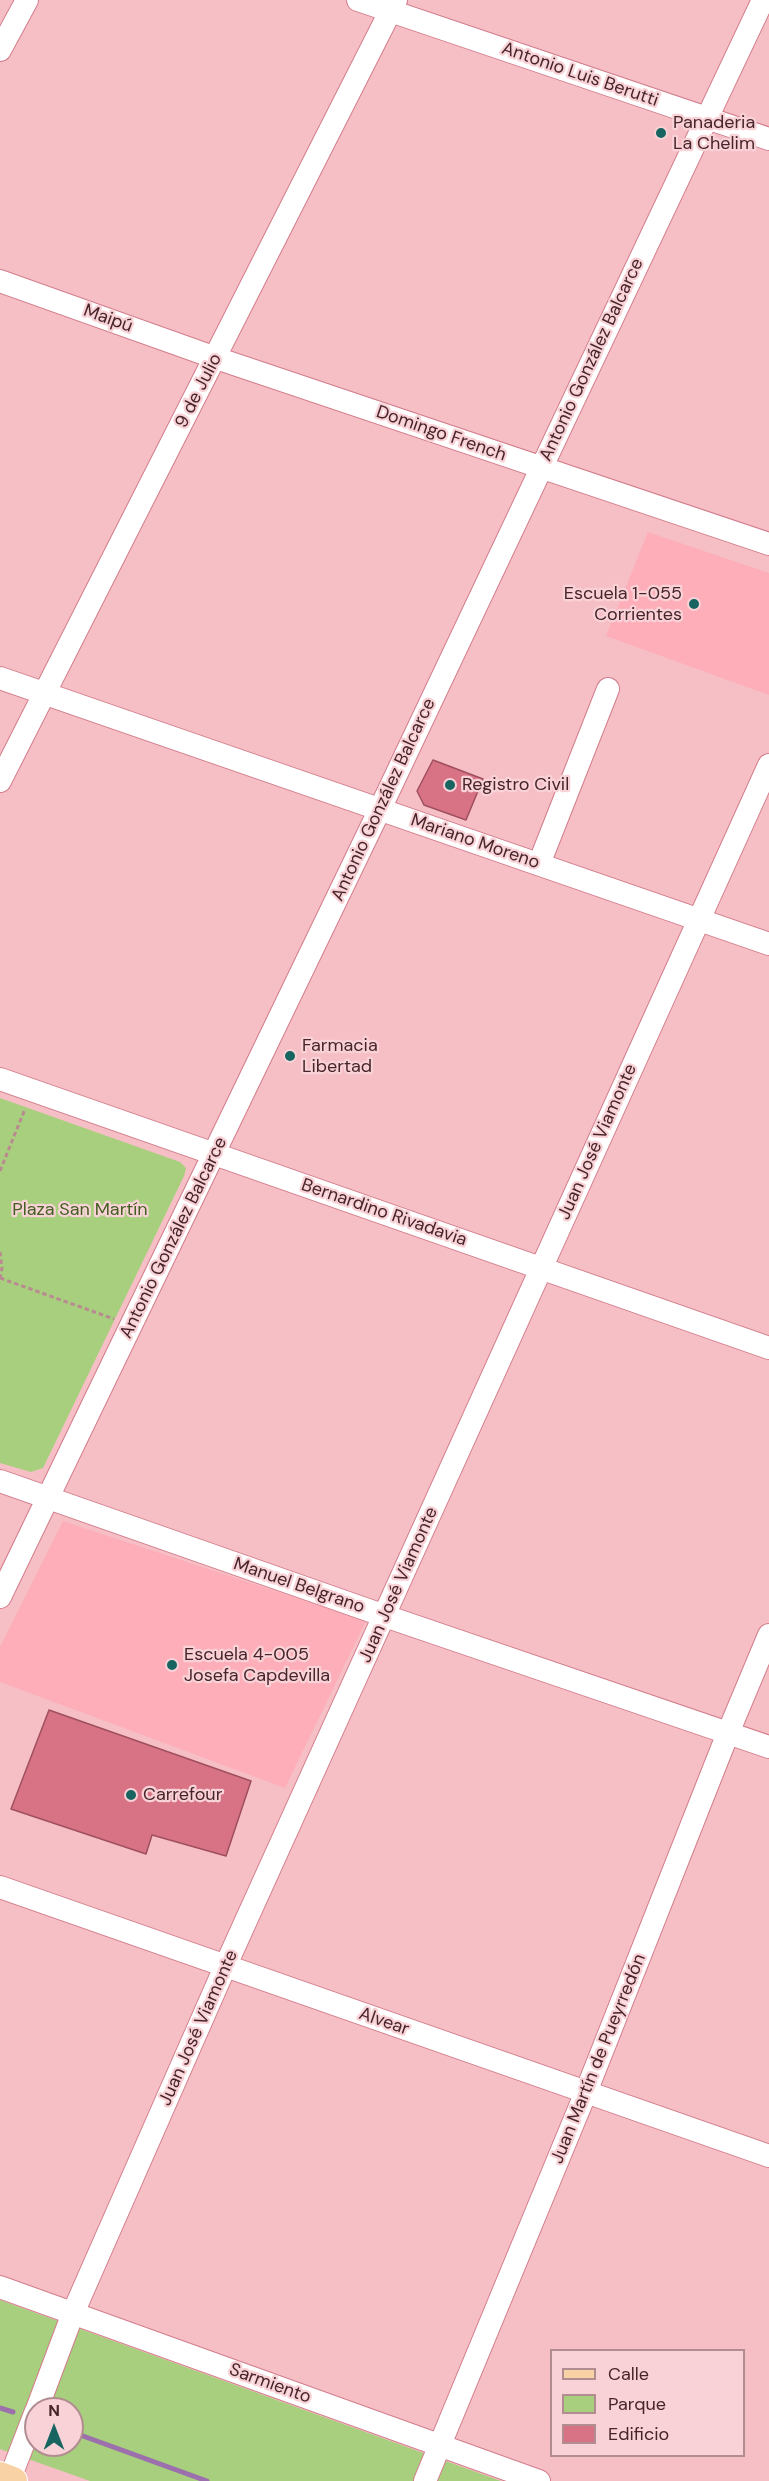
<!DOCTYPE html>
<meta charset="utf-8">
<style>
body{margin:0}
#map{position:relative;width:769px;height:2481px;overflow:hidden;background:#f6bfc6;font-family:"DM Sans",sans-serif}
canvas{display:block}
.legend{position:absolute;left:550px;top:2349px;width:195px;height:108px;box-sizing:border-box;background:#f8d2d6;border:2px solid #b18c91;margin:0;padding:8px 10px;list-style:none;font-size:18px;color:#47242a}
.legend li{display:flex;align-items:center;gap:12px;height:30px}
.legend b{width:30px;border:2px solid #b18c91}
.north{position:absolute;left:24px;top:2397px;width:60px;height:60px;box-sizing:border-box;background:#f8d2d6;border:2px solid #b18c91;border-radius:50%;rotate:0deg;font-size:16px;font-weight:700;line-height:24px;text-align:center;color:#47242a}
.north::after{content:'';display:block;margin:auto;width:21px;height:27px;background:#176460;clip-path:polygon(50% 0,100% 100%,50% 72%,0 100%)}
</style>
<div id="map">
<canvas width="769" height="2481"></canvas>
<ul class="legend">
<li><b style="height:8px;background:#f8d2a5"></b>Calle</li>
<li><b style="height:16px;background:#a7cf7d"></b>Parque</li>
<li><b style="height:16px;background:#d87385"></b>Edificio</li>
</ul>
<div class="north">N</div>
</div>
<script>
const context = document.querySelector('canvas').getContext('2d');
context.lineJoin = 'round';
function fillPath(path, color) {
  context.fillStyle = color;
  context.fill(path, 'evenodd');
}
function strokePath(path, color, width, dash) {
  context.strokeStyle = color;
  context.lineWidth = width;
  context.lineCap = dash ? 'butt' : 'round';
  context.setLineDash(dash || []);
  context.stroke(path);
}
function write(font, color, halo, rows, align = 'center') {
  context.font = font + ' "DM Sans",sans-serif';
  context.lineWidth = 4.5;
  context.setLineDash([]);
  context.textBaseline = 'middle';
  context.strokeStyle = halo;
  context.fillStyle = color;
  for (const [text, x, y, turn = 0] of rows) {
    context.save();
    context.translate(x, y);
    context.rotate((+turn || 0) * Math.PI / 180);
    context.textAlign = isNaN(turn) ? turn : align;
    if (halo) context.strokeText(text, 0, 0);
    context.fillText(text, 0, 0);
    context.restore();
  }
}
const built = new Path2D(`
 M648 532 769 573V695L606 636Z
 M63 1521 366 1621 285 1788 0 1682V1647Z`);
const green = new Path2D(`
 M0 1098 180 1162 186 1168 184 1176 43 1468 31 1472 0 1463Z
 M0 2300 501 2481H90L0 2449ZM36 2409H72V2445H36Z`);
const stream = new Path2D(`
 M0 2408 13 2412
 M72 2432 207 2481`);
const building = new Path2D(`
 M433 760 483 779 466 820 424 805 417 791Z
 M49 1710 251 1781 226 1856 152 1835 146 1854 11 1809Z`);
const path = new Path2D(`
 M0 1171 25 1109
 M0 1252 2 1268 0 1279
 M0 1278 114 1319`);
const minor = new Path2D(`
 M358 0 769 139
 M0 50 27 0
 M0 281 216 358 769 544
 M0 678 769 944
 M0 781 396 0
 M539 864 608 689
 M0 1079 769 1348
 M0 1481 385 1616 769 1747
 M0 1597 380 809 763 0
 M0 1887 769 2156
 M0 2287 539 2481
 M37 2409 73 2313 225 1967 769 765
 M9 2481 36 2411
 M425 2481 586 2092 728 1733 769 1635`);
const major = new Path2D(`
 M0 2476 13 2481`);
const markers = [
 [661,133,6,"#176460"],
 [694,604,6,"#176460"],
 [450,785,6,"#176460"],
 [290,1056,6,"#176460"],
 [172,1665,6,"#176460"],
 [131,1795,6,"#176460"]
];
const streetNames = [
 ["Antonio Luis Berutti",580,75,19],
 ["Maipú",108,319,20],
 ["Antonio González Balcarce",592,360,-65],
 ["9 de Julio",199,391,-63],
 ["Domingo French",441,434,19],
 ["Antonio González Balcarce",384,800,-65],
 ["Mariano Moreno",475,842,19],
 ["Juan José Viamonte",598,1142,-66],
 ["Bernardino Rivadavia",384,1213,19],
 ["Antonio González Balcarce",174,1238,-64],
 ["Juan José Viamonte",399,1585,-66],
 ["Manuel Belgrano",299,1586,19],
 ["Alvear",384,2022,19],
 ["Juan José Viamonte",199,2028,-66],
 ["Juan Martín de Pueyrredón",599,2059,-68],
 ["Sarmiento",270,2384,20]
];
const poiNames = [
 ["Panaderia",673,123],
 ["La Chelim",673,144],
 ["Escuela 1-055",682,594,"right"],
 ["Corrientes",682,615,"right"],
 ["Registro Civil",462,785],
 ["Farmacia",302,1046],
 ["Libertad",302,1067],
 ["Escuela 4-005",184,1655],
 ["Josefa Capdevilla",184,1676],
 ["Carrefour",143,1795]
];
const parkNames = [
 ["Plaza San Martín",80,1210]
];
fillPath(built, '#fdaeb9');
fillPath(green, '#a7cf7d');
strokePath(stream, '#9c70ac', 5);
fillPath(building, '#d87385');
strokePath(building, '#9f4f5d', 1.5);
strokePath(minor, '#d27d8b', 24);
strokePath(major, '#fff', 30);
strokePath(path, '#ba8a91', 3, [4.5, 3]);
strokePath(minor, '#fff', 22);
strokePath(major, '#f8d2a5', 28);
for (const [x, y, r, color] of markers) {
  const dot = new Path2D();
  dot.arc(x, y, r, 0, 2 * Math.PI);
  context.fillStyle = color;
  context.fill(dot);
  strokePath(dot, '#f8d2d6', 2);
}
write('18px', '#47242a', '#f8d2d6', streetNames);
write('18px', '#47242a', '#f8d2d6', poiNames, 'left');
write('18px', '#425e20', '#f8d2d6', parkNames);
</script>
